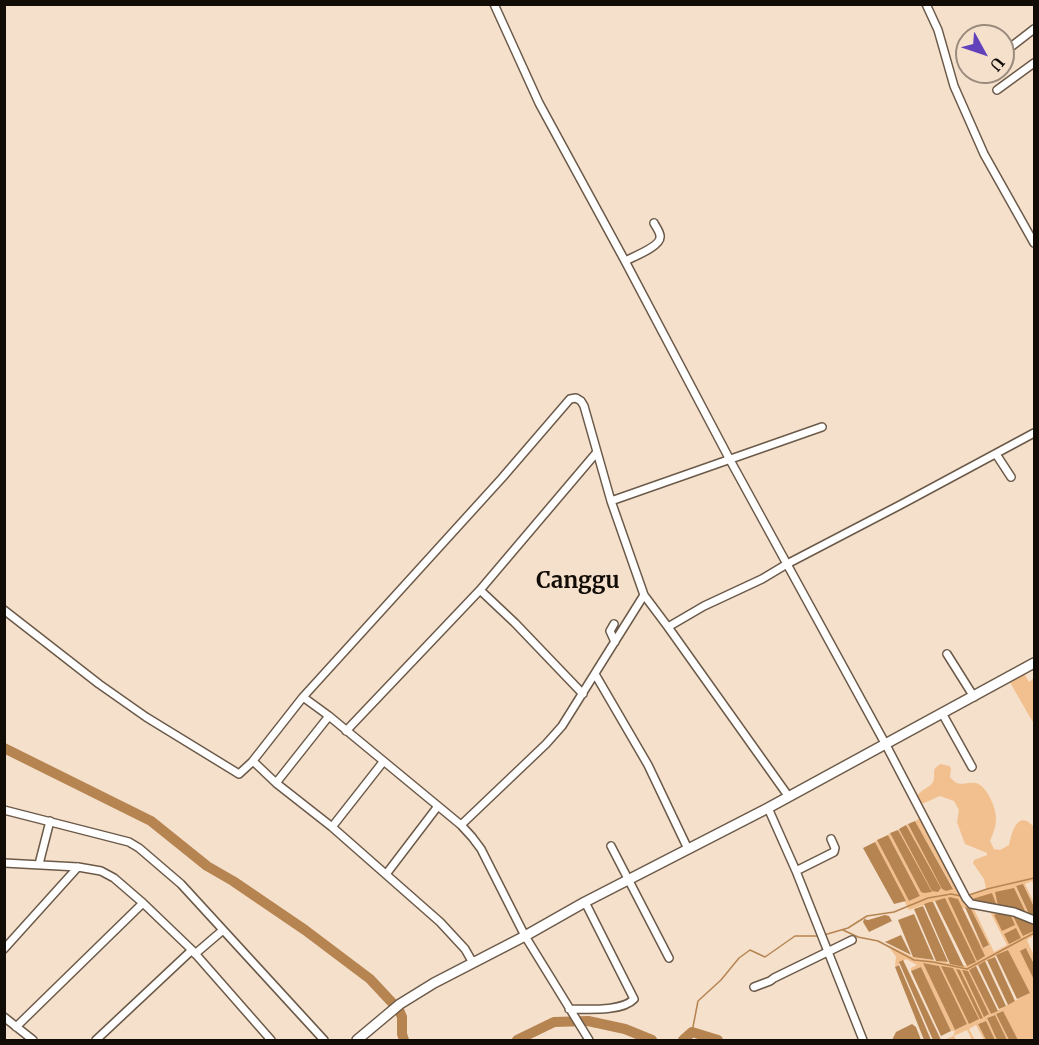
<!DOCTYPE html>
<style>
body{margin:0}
#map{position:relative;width:1039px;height:1045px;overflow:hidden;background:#f5e0cc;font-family:Merriweather,serif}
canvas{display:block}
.frame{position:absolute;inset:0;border:6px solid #120c06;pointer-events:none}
.north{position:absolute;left:955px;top:24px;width:60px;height:60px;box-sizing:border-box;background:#f5e0cc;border:2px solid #9a8b7d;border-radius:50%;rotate:130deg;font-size:16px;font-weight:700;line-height:24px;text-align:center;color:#120c06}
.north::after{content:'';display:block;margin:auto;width:21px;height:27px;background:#6142ba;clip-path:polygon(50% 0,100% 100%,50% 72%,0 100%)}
</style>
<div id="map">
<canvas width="1039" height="1045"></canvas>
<div class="frame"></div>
<div class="north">U</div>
</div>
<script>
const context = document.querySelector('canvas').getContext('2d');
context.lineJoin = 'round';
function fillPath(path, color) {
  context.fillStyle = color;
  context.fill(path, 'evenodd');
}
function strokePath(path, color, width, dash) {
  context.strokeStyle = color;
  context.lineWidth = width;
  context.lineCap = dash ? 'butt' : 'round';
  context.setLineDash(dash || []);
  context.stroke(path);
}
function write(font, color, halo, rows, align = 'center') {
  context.font = font + ' Merriweather,serif';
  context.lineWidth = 4.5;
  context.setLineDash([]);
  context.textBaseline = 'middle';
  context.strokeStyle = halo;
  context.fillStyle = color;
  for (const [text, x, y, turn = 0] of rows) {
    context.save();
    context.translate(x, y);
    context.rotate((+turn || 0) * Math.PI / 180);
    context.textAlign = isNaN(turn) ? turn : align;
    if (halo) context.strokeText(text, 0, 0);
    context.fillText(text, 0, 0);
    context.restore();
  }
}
const green = new Path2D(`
 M1022 670 1029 682 1034 678V724L1008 679Z
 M941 764 949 766 951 768 950 777C959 789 965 781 976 783 987 786 996 808 996 818 996 827 993 834 990 841L994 849 1000 850 1009 845C1012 831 1018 809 1034 827V887L1032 881 1025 884 1034 903V907L1023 884 1016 887 1029 914 1023 936 1034 931V938L1033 936 1027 940 1034 956V964L1027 949 1021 951 1034 980V1040H1018L1002 1011 996 1014 1009 1040H1007L994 1015 987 1018 997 1040H995L985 1021 978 1024 986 1040H984L976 1025 969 1029 975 1040H972L967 1030 954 1036 956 1040H944L953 1036 955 1031H951L921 967 911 971V968L917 965 906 959 895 967 896 957 888 945 913 957 967 966 935 901 909 910 875 842 877 840 909 901 920 896 888 835 890 833 921 892H931L898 830 899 829 932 891 906 825 908 824 942 889 953 888 915 821 924 816 962 889 958 892 961 896 970 895 986 889 984 879 973 863 974 860 987 855V853L965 844 958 825 957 822 959 810 954 801 940 796 924 803H921L917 797C921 788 929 789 933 782 937 774 929 770 941 764ZM973 907 989 910 1007 945 994 952ZM962 908 971 909 989 946 983 948ZM1008 950 1029 993 991 1014 969 970ZM923 963 939 966 967 1024 955 1030Z`);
const water = new Path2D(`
 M915 821 953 889 946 891 942 889 908 824Z
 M906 825 941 888 938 892 932 891 899 829Z
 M898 830 932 892 924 893 921 892 890 833Z
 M888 835 920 896 909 901 877 840Z
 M875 842 906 901 894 904 863 848Z
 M1023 884 1034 907V917L1029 914 1016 886Z
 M1014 888 1026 913 998 906 995 892Z
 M992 893 997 906 974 902 972 899Z
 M950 897 958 899 985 956 977 961 948 898Z
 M945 898 976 962 967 966 935 901Z
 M930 902H933L964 967 950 964 924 904Z
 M923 906 948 962 936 961 914 909Z
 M965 907 971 909 989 945 983 948Z
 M1001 912 1010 914 1015 925 1002 931 994 915Z
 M914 914 934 960 913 957 898 920Z
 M1012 914 1034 922V931L1023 936Z
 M885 915 889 916 892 921 869 932 863 922 864 919 868 920Z
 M1016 928 1021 938 1009 944 1004 934Z
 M901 935 911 955 885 942Z
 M1026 948 1034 964V980L1020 951Z
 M1008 950 1030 993 1017 999 996 955Z
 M995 957 1015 1001 1008 1005 987 960Z
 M903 960 941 1040H933L899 962Z
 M985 961 1006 1006 999 1009 978 965Z
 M923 963 939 966 967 1024 955 1030Z
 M899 965 931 1040H924L895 967Z
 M941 966 953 968 979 1019 969 1024Z
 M976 966 998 1011 991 1014 969 970Z
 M921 967 951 1031 941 1036 911 971Z
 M956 969 960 970 983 1018 980 1019Z
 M962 970 968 971 989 1014 984 1017Z
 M1003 1011 1018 1040H1009L996 1014Z
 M995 1015 1007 1040H997L987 1018Z
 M986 1021 995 1040H986L978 1024Z
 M912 1024 916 1027 921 1040H892L896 1032Z`);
const stream = new Path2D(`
 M969 895 987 889 1034 878
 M843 930 858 937 878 941 914 960 933 962 967 969 1034 933
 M824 935 848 928 867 916 894 912 928 898 951 894 961 896
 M692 1032 698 1001 721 980 739 958 750 950 765 957 795 936H819`);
const river = new Path2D(`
 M4 748 151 821 207 866 233 881 305 930 370 979 399 1010 402 1017V1034L404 1040
 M517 1040 554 1022 588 1021 625 1029 652 1040
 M683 1040 692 1032 718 1040`);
const street = new Path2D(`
 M494 4 539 103 625 261 730 460 886 745 966 898 971 904 1014 912 1034 920
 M926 4 938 30 954 86 984 154 1034 243
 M1003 53 1034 29
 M974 75 978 72
 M997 90 1034 63
 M625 261C633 257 662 246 660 236 660 232 656 227 654 223
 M996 454 1011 477
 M611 501 822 427
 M480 590 515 623 583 694
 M4 610 99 684 146 717 239 774 252 762 255 763 276 783 332 827 440 922 465 949 473 963
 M614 624 610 631 615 642
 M668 627 704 606 762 579 787 564 902 504 1034 433
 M947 654 974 697
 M595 674 648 765 688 849
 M303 697 329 716
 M942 713 972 767
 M346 731 480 590 597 452
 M252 762 303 697 502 478 570 399 576 398 581 401 584 406 611 501 644 595 668 627 789 797
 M276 783 329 716 461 825 472 837 481 849 525 936 589 1040
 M768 808 796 871 863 1040
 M4 810 129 842 139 848 181 884 324 1040
 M461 825 546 744 562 726 644 595
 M332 827 383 762
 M611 846 669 958
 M4 863 78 867 101 871 114 878 143 903 192 950 271 1040
 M39 864 50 821
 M796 871 834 852 835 848 831 839
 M387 873 438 806
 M4 949 78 867
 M195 954 223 930
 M754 987 770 981 774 978 852 940
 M569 1009C587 1009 622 1012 634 999L585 902
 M4 1017 33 1040
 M16 1027 143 903
 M96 1040 192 950`);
const secondary = new Path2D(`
 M357 1040 400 1004 434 983 525 936 585 902 768 808 1034 663`);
const quarterNames = [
 ["Canggu",578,582]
];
fillPath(green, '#f2c08e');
fillPath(water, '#b68450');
strokePath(stream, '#b68450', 1.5);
strokePath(river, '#b68450', 10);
strokePath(street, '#6c5a49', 10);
strokePath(secondary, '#6c5a49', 12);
strokePath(street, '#fff', 7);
strokePath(secondary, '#fff', 9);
write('bold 22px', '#120c06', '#f5e0cc', quarterNames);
</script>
